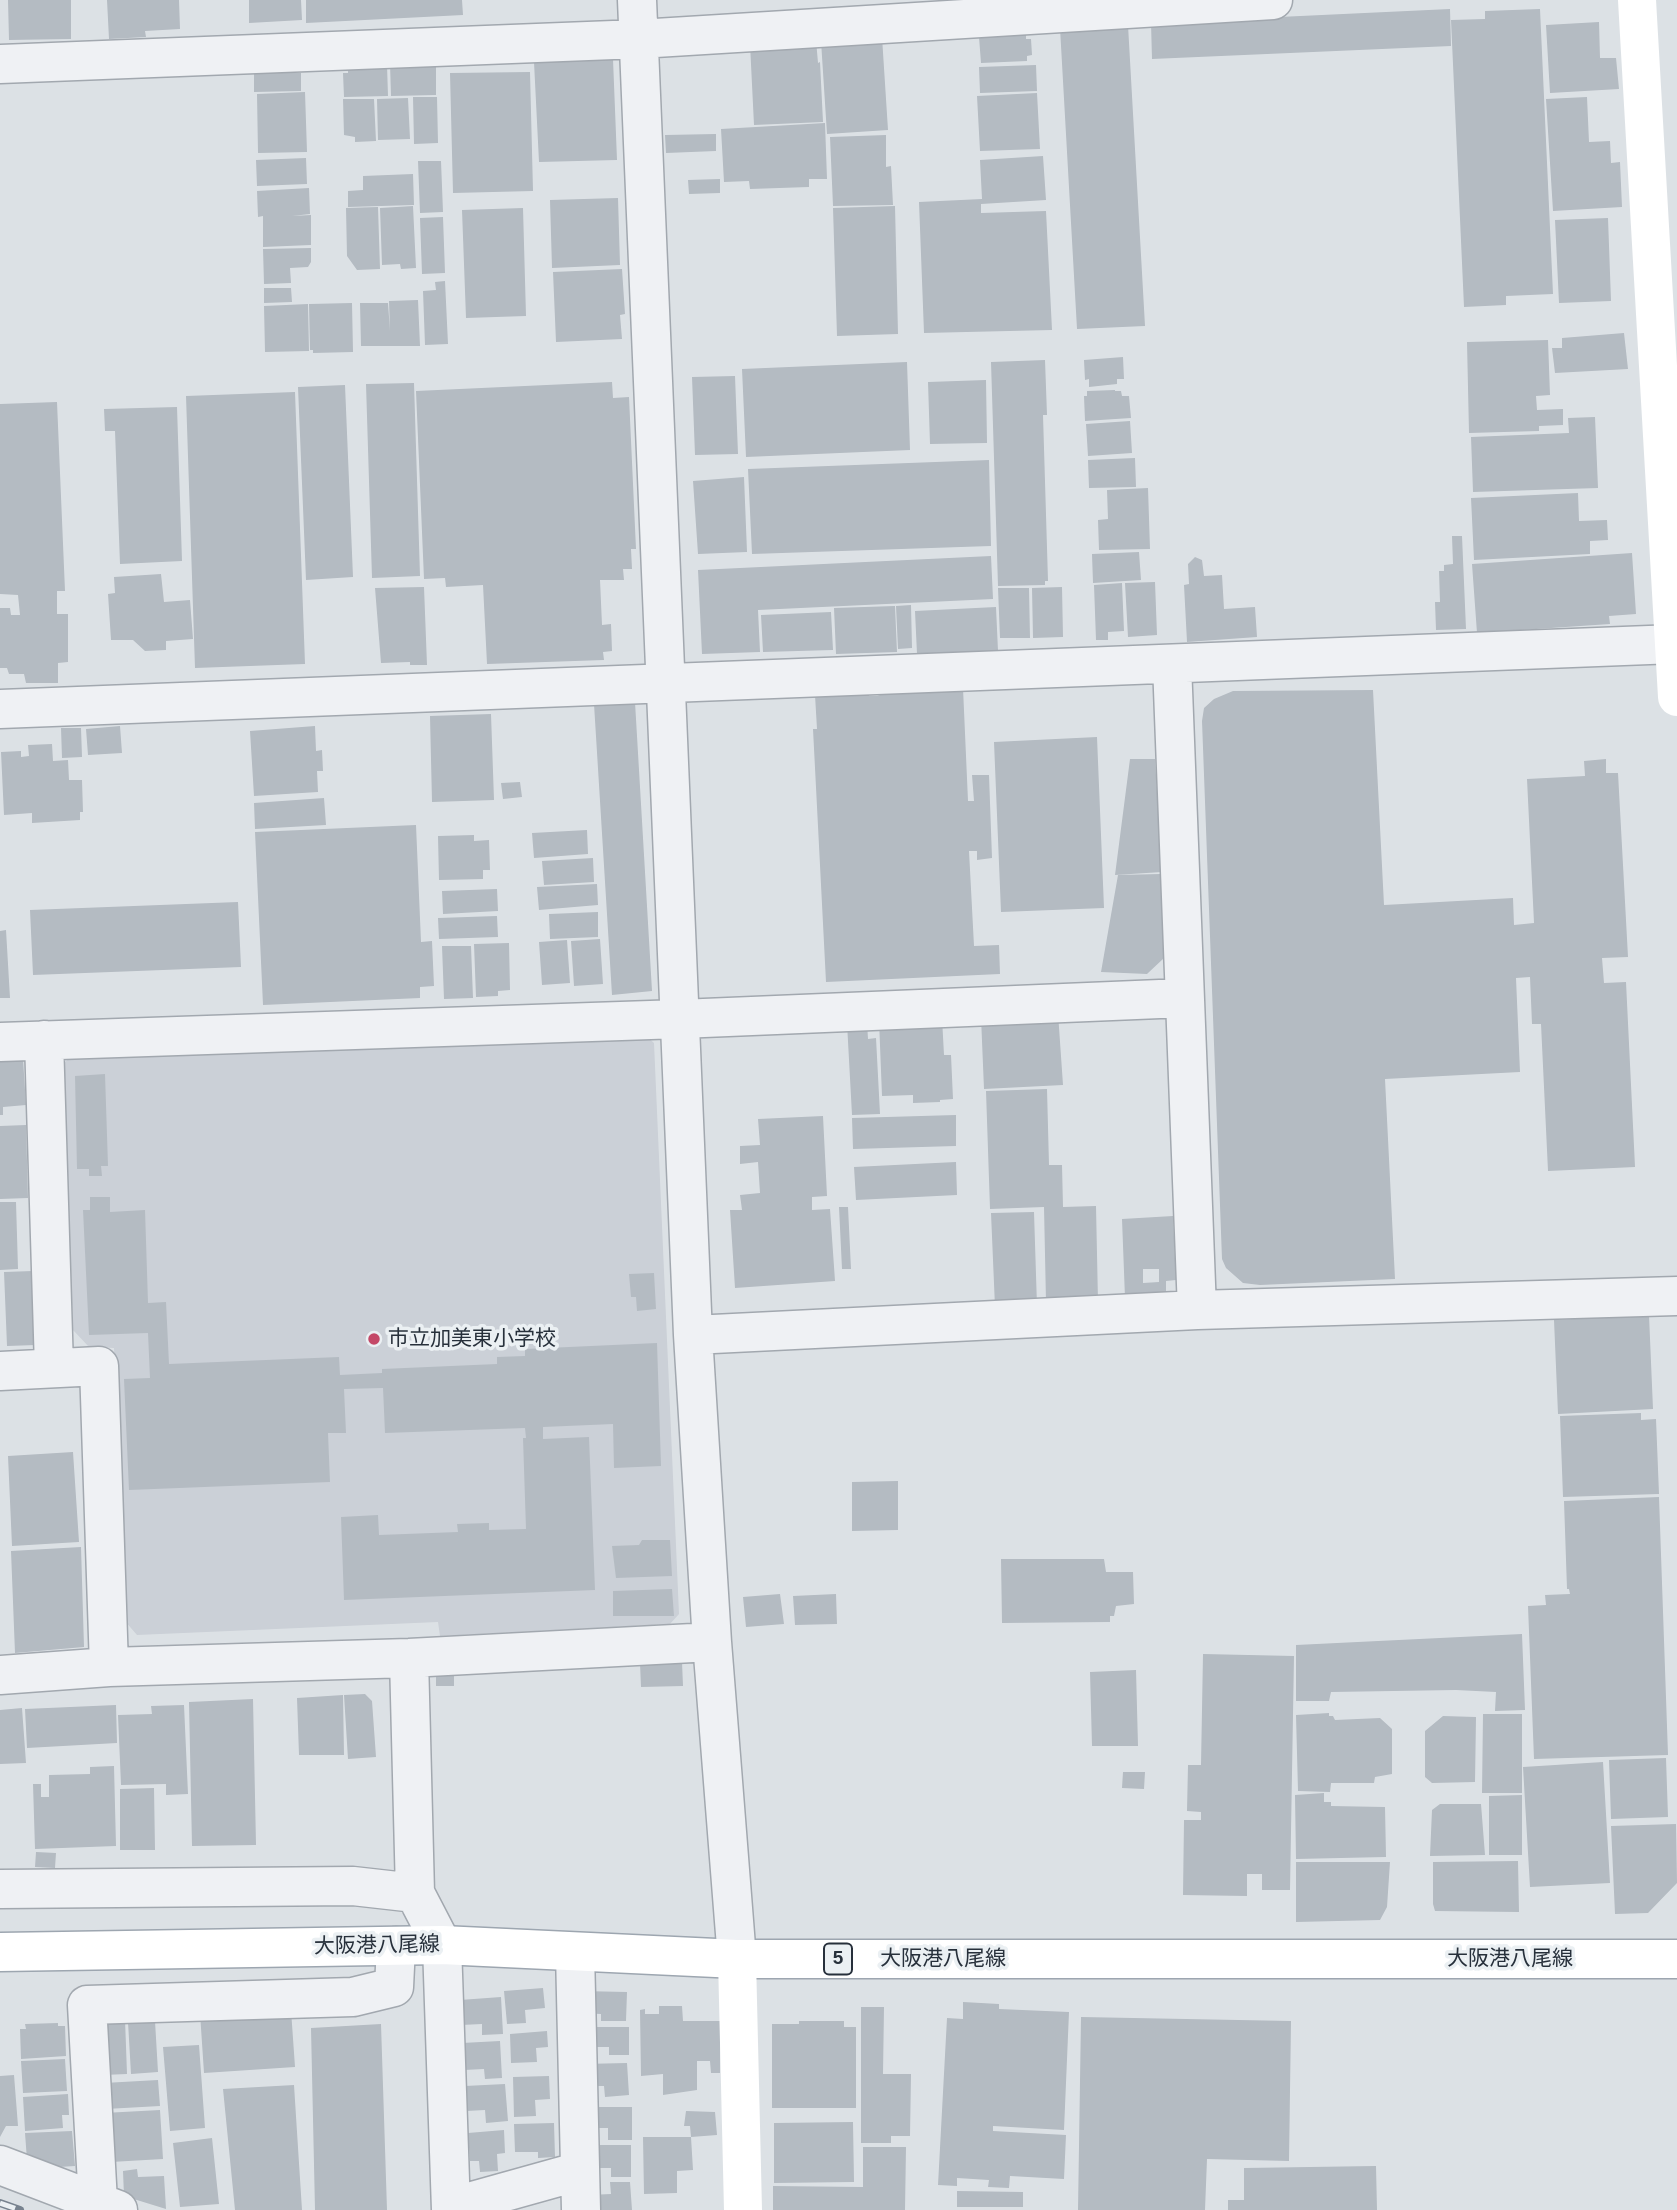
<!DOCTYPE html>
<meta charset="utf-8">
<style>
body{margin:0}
canvas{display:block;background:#dce1e5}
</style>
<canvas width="1677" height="2210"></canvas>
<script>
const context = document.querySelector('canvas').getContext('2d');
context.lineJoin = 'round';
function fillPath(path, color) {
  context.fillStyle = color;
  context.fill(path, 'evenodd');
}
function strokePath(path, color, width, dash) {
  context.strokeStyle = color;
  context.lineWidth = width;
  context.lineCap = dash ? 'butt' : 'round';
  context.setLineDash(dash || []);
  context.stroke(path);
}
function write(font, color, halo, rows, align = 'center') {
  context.font = font + ' Helvetica,"Noto Sans JP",sans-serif';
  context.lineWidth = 7;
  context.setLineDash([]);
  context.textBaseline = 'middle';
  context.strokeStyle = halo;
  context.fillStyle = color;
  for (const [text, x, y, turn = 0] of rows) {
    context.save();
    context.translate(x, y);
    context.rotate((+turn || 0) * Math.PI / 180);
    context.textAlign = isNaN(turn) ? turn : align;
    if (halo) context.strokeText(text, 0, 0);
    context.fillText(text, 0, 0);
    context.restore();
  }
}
const built = new Path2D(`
 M642 1032 654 1043 679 1614 670 1624 440 1636 438 1622 137 1635 124 1620 114 1348 89 1347 73 1330 63 1065 70 1056Z`);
const building = new Path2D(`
 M8 0H71V39L9 40Z
 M107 0H179L180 29 145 31 146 37 109 39Z
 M249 0H301L302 20 249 23Z
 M306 0H462L463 15 306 23Z
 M1450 9 1451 46 1152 59 1151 23Z
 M1540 9 1553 294 1506 296V305L1464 307 1451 20 1485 19V11Z
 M1599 22 1600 58H1616L1619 89 1550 93 1546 25Z
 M1128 25 1145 326 1077 329 1060 28Z
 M1026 34V39H1031L1032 55 1027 56V61L981 63 979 37Z
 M882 37 888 130 827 134 821 41Z
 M816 40 818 63 820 62 823 122 754 125 750 44Z
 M613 59 617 160 539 162 534 62Z
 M436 61V95L391 96 390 63Z
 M348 65H387L388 96 344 97 343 73H348Z
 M1036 65 1037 91 980 93 979 67Z
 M285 69V73H301V91L254 92V70Z
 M530 72 533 191 453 193 450 73Z
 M305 92 307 152 258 153 257 94Z
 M1037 93 1040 149 980 151 977 96Z
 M413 97H437L438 143 414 144Z
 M1587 97 1589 142 1610 141 1611 163 1620 162 1622 207 1553 211 1546 99Z
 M408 98 410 139 378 140 377 99Z
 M343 99H374L376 141 355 142V137L344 135Z
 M825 123 827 179H809V187L750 189 749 181 724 182 721 129Z
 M716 134V151L666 153 665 135Z
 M886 135V167L891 166 893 205 833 206 830 137Z
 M1043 156 1046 200 981 204V213L1046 211 1052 330 924 333 919 202 982 199 980 160Z
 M306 158 307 184 257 186 256 160Z
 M418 161H441L443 212 420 213Z
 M413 174 414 205 348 207V191L363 190V176Z
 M720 179V193L689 194 688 180Z
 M309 188 310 214 292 216 311 215V245L263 247V216L258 217 257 191Z
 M618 198 620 265 552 268 550 200Z
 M413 206 416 268 401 269 400 264 382 265 380 208Z
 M895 206 898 334 837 336 833 208Z
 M378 207 380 269 357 270 347 256 346 208Z
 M523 208 526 316 466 318 462 210Z
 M443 217 445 273 422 274 420 218Z
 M1608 218 1611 301 1559 303 1555 220Z
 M311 248V262L308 267 290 268 291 283 264 284 263 249Z
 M622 269 625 314 620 315 622 339 556 342 553 272Z
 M445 281 448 344 425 345 423 291 436 290 435 282Z
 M264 288H291L292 302 264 303Z
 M418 300 420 346H361L360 303H388L390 331 389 301Z
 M352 303 353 352 313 353V350H310L309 304Z
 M308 304 309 351 265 352 264 306Z
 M1624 333 1628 369 1555 373 1552 348H1562V338Z
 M1548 340 1550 395 1536 396 1537 410 1563 409V425L1539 426V431L1469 433 1467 342Z
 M1123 357 1124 379H1117V384L1089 387V379L1085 380 1084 360Z
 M1045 360 1047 415H1043L1048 581H1045V585L998 586 991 362Z
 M907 362 910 450 746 457 742 369Z
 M735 376 738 454 695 455 692 377Z
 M986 380 987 443 930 444 928 382Z
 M612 382 613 398 629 397 636 549H631L632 569H623L624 580H600L602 625 611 624 612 651 603 652 604 660 487 664 483 585 446 587 445 578 424 579 416 391Z
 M414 383 420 576 372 578 366 384Z
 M345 385 353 577 306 580 298 387Z
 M1115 390V391H1121L1122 396H1129L1131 418 1085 421 1084 396H1087V391Z
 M295 392 305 664 195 668 186 396Z
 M57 402 65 591H57V614H68V662L58 663V683H26L24 674H9L7 668H0V608H10L11 615H20L18 595 0 594V404Z
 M177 407 182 561 120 564 115 431H105L104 409Z
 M1595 417 1598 488 1473 492 1471 437 1569 433 1568 418Z
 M1130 421 1132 453 1088 456 1086 424Z
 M1135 458 1136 487 1089 488 1088 460Z
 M989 460 991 546 752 554 748 469Z
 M744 477 747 552 698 554 693 481Z
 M1148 488 1150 549 1099 550 1098 520 1108 519 1107 490Z
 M1578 493 1579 521 1607 520 1608 540 1590 541V554L1474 560 1471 498Z
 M1452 536H1462L1466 629 1436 630 1435 602H1440L1439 571H1444V565L1453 564Z
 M1139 552 1141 580 1093 583 1092 554Z
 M1632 553 1636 614 1609 616 1610 624 1477 633 1472 564Z
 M991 556 993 599 758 610 760 652 702 654 698 570Z
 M1195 557 1202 560 1204 576 1222 575 1224 609 1255 607 1257 637 1187 642 1184 585 1189 584 1188 564Z
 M161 574 164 602 190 600 193 639 166 641V650L145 651 133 640H111L108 594 115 593 114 577Z
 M1155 582 1157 635 1128 637 1125 583Z
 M1122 583 1124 631 1108 632V640H1096L1094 585Z
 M424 587 427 665H410V662L381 663 375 588Z
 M1062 587 1063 637 1033 638 1032 588Z
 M998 588H1029L1030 638H1000Z
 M911 605 912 648 898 649 896 606Z
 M895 606 897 652 836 654 834 608Z
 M996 607 998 651 917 654 915 611Z
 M831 612 833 650 763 652 761 615Z
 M963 688 968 801H974L972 775H989L992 858 977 860V851H969L974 946 999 945 1000 974 826 982 813 729H817L815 695 869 692V696H877L880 695V692Z
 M1373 690 1384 905 1513 898 1514 925 1534 923 1527 779 1585 776 1584 761 1606 759V773H1618L1628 957 1602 958 1604 983 1626 982 1635 1167 1548 1171 1541 1024H1532L1530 977 1516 978 1520 1072 1385 1079 1395 1279 1260 1285 1243 1283 1226 1268 1222 1259 1202 721 1204 708 1214 699 1233 691Z
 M635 702 652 991 612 995 594 704Z
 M491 714 494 800 432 802 430 716Z
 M120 726 122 753 88 755 86 729Z
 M315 726 316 751 322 750 323 771H317L318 792 254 796 250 731Z
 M61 728H81L82 757 62 758Z
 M1097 737 1104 908 1001 912 994 742Z
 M52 744 53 761 68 760 69 780H82L83 812H80V820L32 823V813L4 815 1 752 21 751V757L29 756 28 745Z
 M1130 759H1155L1162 872 1115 875Z
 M520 782 522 797 503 799 501 783Z
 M324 798 326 825 255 829 254 803Z
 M416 825 421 942 432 941 434 986 420 987V998L263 1005 255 832Z
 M587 830 588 854 534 858 532 833Z
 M474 835V841L489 840 490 870H483V879L439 880 438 836Z
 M593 858 594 882 544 885 542 861Z
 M1161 874 1164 958 1147 974 1101 972 1118 875Z
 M597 884 598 905 539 910 537 887Z
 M497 889 498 911 443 914 442 891Z
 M238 902 241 967 33 975 30 910Z
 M598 912V937L550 939 549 914Z
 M497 916 498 937 439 939 438 918Z
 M6 930 10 998H0V931Z
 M600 939 603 984 574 986 571 941Z
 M567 940 570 983 542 985 539 942Z
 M509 943 510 990 498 991V996L476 997 474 944Z
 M442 946H471L473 998 444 999Z
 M1058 1013 1063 1085 984 1089 981 1017Z
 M942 1018 944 1055H951L953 1099 940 1100V1102L913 1103V1095L882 1096 879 1020Z
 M867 1022 868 1039 876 1038 880 1114 852 1115 847 1023Z
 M23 1059 26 1105 3 1107V1115H0V1061Z
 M105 1074 108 1166H101L102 1176H89V1169H77L75 1076Z
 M1047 1089 1049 1165H1062L1063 1207 1096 1206 1098 1302H1046L1044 1207 990 1209 986 1091Z
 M956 1115V1146L853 1149 852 1118Z
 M823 1116 827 1196 812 1197V1210L830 1209 835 1281 735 1288 730 1210H742L740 1195 760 1193 758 1162 740 1164V1146L760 1145 758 1119Z
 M26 1125 28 1198 0 1199V1126Z
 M956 1162 957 1195 856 1200 854 1167Z
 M90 1197H110V1212L145 1210 148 1303 166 1302 169 1364 339 1357 340 1375 382 1373V1369L497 1364V1357L525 1356V1349L657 1343 661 1466 614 1468 613 1424 543 1427V1439L589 1437 595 1590 344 1600 341 1517 378 1515 379 1535 458 1532 457 1524 489 1523V1530L526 1529 523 1438H526L525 1428 385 1433 383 1388 344 1389 346 1433H328L330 1482 129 1490 124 1379 150 1378 148 1333 89 1335 83 1210H90Z
 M0 1202H16L18 1269 0 1270Z
 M839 1207H848L851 1269H842Z
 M1034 1212 1037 1306 995 1307 991 1213Z
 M1173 1216 1176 1280 1166 1281V1303L1125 1298 1122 1219ZM1143 1269H1159V1282L1143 1283Z
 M33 1271 36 1345 7 1346 4 1272Z
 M654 1273 656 1309 637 1311 636 1297H631L629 1274Z
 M1649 1315 1653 1409 1558 1414 1554 1320Z
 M1641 1413V1420L1656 1419 1659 1494 1563 1497 1560 1416Z
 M73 1452 79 1542 12 1546 8 1456Z
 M898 1481V1530L852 1531V1482Z
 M1659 1497 1668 1755 1534 1759 1528 1606 1546 1605 1545 1595 1570 1594 1569 1589H1567L1564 1501Z
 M642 1540H670L672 1576 616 1578 612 1546 639 1545Z
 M81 1547 84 1647 15 1653 11 1551Z
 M1001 1559H1104L1106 1572H1133L1134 1604 1116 1606 1114 1616H1110V1622L1002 1623Z
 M672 1589 674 1616H613V1591Z
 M780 1594 784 1624 746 1627 743 1597Z
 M836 1594 837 1624 795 1625 793 1596Z
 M1522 1634 1525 1710 1495 1711 1496 1692 1456 1690 1331 1692 1329 1701H1296V1645Z
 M1203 1654 1294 1656 1290 1890H1262V1874H1247V1896L1183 1895 1184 1820H1201V1812L1187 1811 1188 1765H1201Z
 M682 1662 683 1686 641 1687 640 1663Z
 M1136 1670 1138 1746H1092L1090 1672Z
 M436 1674H454V1686H436Z
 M365 1694 372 1701 376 1757 348 1759 344 1695Z
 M343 1695 344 1755H299L297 1698Z
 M253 1699 256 1845 192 1846 189 1702Z
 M116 1705 117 1743 27 1748 25 1709Z
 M184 1705 188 1794 166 1795V1784L121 1785 118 1715 152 1714 151 1706Z
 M22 1708 26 1763 0 1764V1710Z
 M1329 1713V1716H1333L1335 1720 1380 1718 1392 1729V1774L1375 1777 1374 1783H1331L1330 1792 1298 1791 1296 1715Z
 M1483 1714H1522V1793H1482Z
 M1443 1716 1476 1717 1475 1782 1432 1783 1425 1777V1731Z
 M1666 1758 1668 1817 1611 1819 1609 1760Z
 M1603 1762 1610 1883 1530 1887 1523 1767Z
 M114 1766 116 1846 35 1849 33 1784H41V1797H49V1775L90 1774V1767Z
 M1123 1772H1145L1144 1789 1122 1788Z
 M154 1788 155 1850H120V1789Z
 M1324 1793V1802H1331V1806L1385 1807 1386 1857 1296 1859 1295 1795Z
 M1522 1795V1855H1489V1796Z
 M1440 1804H1481L1485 1855 1430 1856 1432 1810Z
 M1676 1824 1677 1883 1648 1913 1615 1914 1611 1826Z
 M36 1852 56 1853 55 1868 35 1867Z
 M1518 1861 1519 1912 1435 1911 1433 1904V1862Z
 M1296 1862H1390L1387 1907 1380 1920 1296 1922Z
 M543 1988 545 2008 525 2010 526 2023 507 2024 504 1991Z
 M580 1991 627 1992 626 2021H601V2014L580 2013Z
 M501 1997 503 2034 482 2035V2024L461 2025 460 2000Z
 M963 2002 999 2004V2009L1069 2012 1064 2130 993 2126V2131L1066 2135 1064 2179 1010 2176 1009 2188 988 2187 989 2180 957 2178V2186L938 2185 947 2018 963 2019Z
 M659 2006H682L683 2021H720V2073H711L710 2061H697V2090L663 2095V2074L641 2076 640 2010 645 2009V2014H659Z
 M861 2007H884L883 2074H911L910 2136H891V2143H861Z
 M291 2010 295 2067 204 2073 200 2013Z
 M1081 2017 1291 2021 1289 2161 1207 2159 1205 2210H1078Z
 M125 2019 127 2074 103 2075 104 2020Z
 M155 2021 158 2072 131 2074 128 2022Z
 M799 2021H844V2027H856V2108H772V2024H799Z
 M58 2023V2026H65L66 2056 21 2059 20 2029H26L25 2024Z
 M381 2024 387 2210H315L311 2028Z
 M581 2027H629V2055H609V2047H581Z
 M547 2031 548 2047 536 2048 537 2062 511 2063 510 2034Z
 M500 2041 502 2078 485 2079 484 2069 464 2070 462 2043Z
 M199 2045 205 2128 170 2131 163 2047Z
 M65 2059 67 2091 23 2093 21 2061Z
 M627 2063 629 2095 605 2097 604 2086H584L583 2064Z
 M14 2075 18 2126H6L0 2137V2076Z
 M549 2076 550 2099 535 2100 536 2116 514 2117 513 2077Z
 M158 2080 160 2106 106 2109 104 2083Z
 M505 2084 508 2121 486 2123 485 2110 466 2111 465 2086Z
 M294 2085 302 2210H235L223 2089Z
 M68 2094 69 2115H62L63 2128 25 2131 23 2097Z
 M586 2107H632V2140H608V2128H586Z
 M160 2110 163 2159 111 2162 104 2113Z
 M686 2111 715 2112 717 2135 691 2137 690 2126H684Z
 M853 2122 854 2182 774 2183V2123Z
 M554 2123 555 2157 538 2158V2152H515L514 2124Z
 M504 2130 505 2153 497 2154 498 2171 480 2172 479 2161H470L468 2133Z
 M72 2131 75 2166 42 2168 41 2159 27 2160 25 2133Z
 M643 2137H691L693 2170 677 2171V2193L644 2194Z
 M212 2138 219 2204 180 2207 173 2143Z
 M586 2145H631V2177H611V2168H586Z
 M863 2147H906L905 2210H773V2186L863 2187Z
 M1376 2166 1377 2210H1228V2200H1244V2168Z
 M137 2169 138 2177 164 2176 166 2209 124 2196 123 2171Z
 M610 2182H630L632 2210H590L589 2195 611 2194Z
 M957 2191 1023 2192V2207H957Z`);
const street = new Path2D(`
 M637 0 693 1335 712 1642 737 1959
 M0 64 639 39 1273 0
 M1172 664 1197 1310
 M0 709 1675 644
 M44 1040 54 1368
 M0 1042 680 1019 1184 998
 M693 1335 1197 1310 1677 1296
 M0 1371 99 1366 109 1667
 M409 1658 415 1893 442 1945 451 2210
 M0 1675 109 1667 409 1658 712 1642
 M0 1889 353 1886 415 1893
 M575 1952 581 2210
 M0 2165 118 2210
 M98 2202 87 2005 353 1997 394 1987 396 1946
 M451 2207 580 2171`);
const secondary = new Path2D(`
 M1637 0 1677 697
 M737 1959 743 2210`);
const primary = new Path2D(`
 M0 1952 442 1945 737 1959H1677`);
const rail = new Path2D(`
 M0 2203 20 2210`);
const markers = [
 [374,1339,7,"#c44867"]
];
const shields = [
 [838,1959,28]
];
const shieldNames = [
 ["5",838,1959]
];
const poiNames = [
 ["市立加美東小学校",388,1339]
];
const streetNames = [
 ["大阪港八尾線",377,1946,-1],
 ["大阪港八尾線",943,1959],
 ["大阪港八尾線",1510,1959]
];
fillPath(built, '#cbd0d7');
fillPath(building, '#b4bbc2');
strokePath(street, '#a2a8af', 41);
strokePath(primary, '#9da6b0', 41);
strokePath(street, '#eff1f4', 38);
strokePath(secondary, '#fff', 38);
strokePath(primary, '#fff', 38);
strokePath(rail, '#77828e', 8);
strokePath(rail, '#ebf0f3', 5, [16]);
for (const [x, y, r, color] of markers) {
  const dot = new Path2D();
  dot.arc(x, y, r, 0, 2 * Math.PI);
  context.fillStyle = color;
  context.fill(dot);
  strokePath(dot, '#ebf0f3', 2.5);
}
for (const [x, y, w] of shields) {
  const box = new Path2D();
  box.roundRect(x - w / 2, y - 15.5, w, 31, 5);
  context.fillStyle = '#ebf0f3';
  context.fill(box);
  strokePath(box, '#27303b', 2);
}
write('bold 19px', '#27303b', null, shieldNames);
write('21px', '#27303b', '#ebf0f3', poiNames, 'left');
write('21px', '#27303b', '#ebf0f3', streetNames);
</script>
